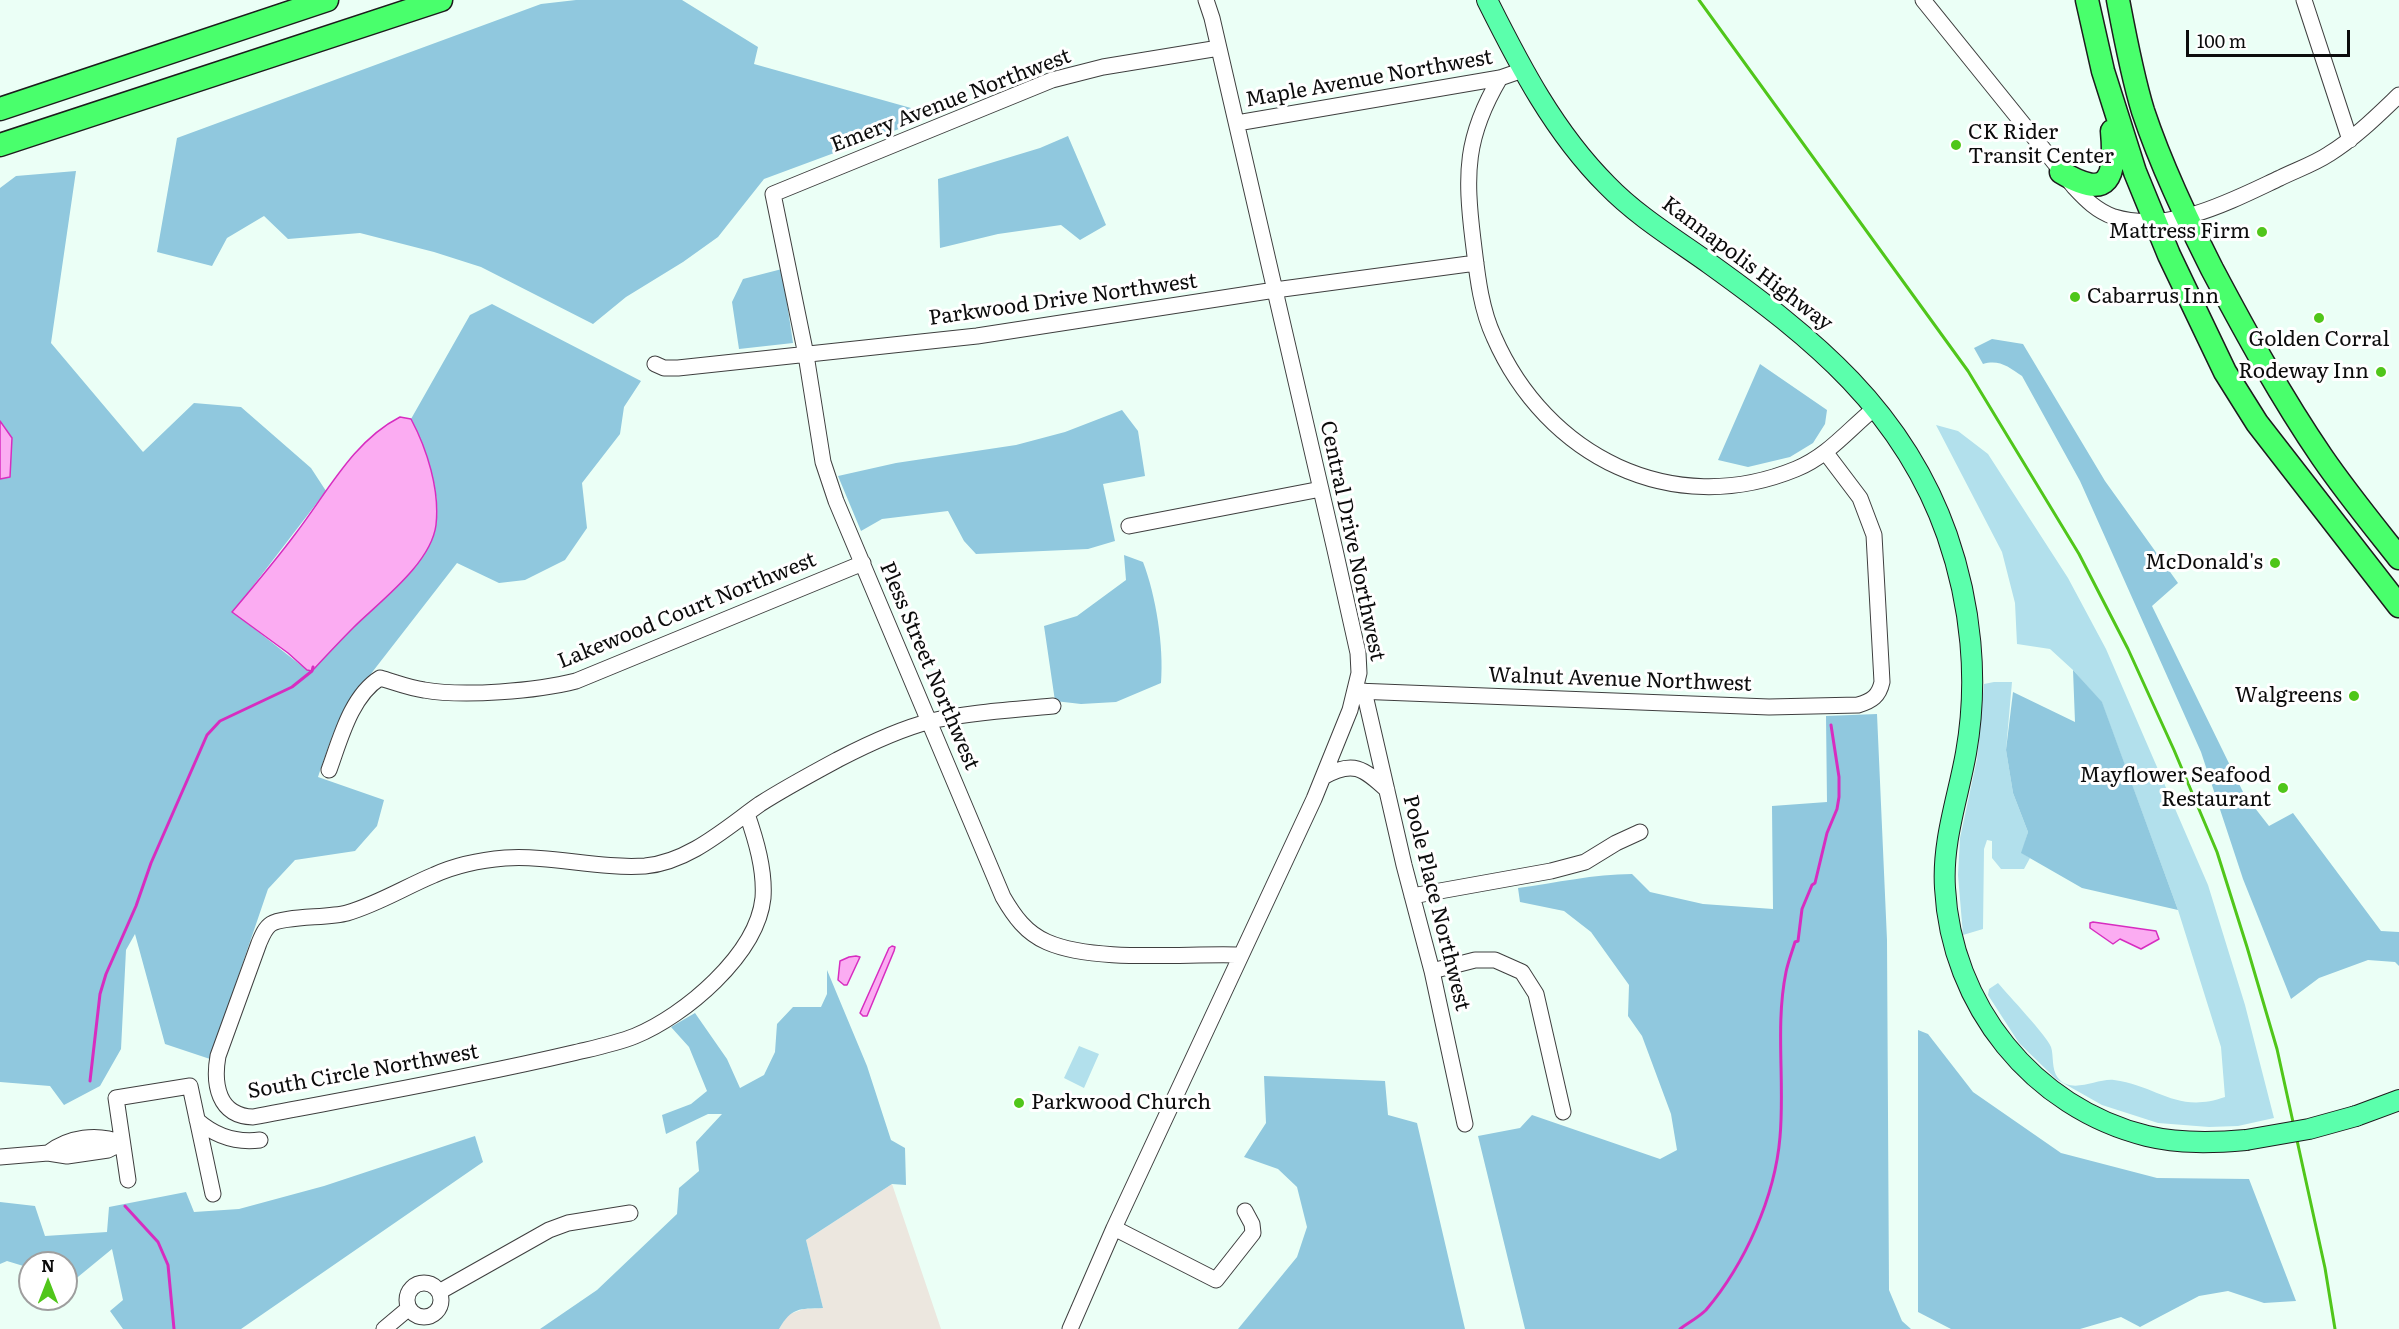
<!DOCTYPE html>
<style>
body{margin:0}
#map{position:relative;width:2399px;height:1329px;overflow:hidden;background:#ebfff6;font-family:Literata,serif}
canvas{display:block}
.north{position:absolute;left:18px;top:1251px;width:60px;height:60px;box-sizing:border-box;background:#fff;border:2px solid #9e9e9e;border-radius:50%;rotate:0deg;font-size:16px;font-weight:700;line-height:24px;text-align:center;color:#0c0c0c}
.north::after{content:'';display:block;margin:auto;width:21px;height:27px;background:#50c61a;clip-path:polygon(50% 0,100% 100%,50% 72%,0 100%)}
.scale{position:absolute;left:2186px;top:30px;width:164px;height:27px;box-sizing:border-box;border:3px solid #0c0c0c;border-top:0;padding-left:8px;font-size:18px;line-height:21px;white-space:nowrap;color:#0c0c0c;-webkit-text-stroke:4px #fff;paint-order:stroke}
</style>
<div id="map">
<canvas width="2399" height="1329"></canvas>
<div class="north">N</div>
<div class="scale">100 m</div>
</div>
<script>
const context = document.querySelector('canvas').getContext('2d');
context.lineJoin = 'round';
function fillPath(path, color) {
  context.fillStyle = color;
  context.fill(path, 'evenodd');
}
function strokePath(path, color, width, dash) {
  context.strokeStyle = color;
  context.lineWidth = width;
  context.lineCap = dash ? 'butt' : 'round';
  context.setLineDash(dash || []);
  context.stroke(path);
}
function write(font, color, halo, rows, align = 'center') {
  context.font = font + ' Literata,serif';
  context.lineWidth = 6;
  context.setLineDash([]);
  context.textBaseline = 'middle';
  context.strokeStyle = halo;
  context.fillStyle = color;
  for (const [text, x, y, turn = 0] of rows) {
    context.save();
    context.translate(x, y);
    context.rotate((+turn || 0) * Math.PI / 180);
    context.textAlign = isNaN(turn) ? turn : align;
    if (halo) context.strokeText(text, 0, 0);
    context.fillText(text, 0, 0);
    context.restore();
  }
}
const industrial = new Path2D(`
 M892 1184 941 1329H779L787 1315 804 1309 823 1308 806 1240Z`);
const green = new Path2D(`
 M1936 425 1958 431 1988 454 2068 578 2106 649 2208 885 2245 1005 2274 1118 2238 1126 2209 1127 2158 1123 2102 1105 2056 1079 2019 1043 1988 995 1989 989 1998 983C2008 995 2047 1036 2051 1047 2054 1056 2051 1069 2058 1078 2072 1095 2097 1078 2114 1080 2158 1086 2177 1114 2225 1097L2221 1047 2178 910 2102 703 2073 670 2050 649 2017 644 2015 603 2002 552Z
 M1994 682H2012L2006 750 2013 793 2028 832 2022 853 2030 858 2024 869H2001L1992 858V841L1987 840 1984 849 1983 929 1963 935 1958 875 1960 838 1977 759 1984 684Z
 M1079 1046 1099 1054 1084 1088 1064 1078Z`);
const forest = new Path2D(`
 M576 0H682L758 47 754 64 911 108 915 123 764 179 718 237 683 262 626 297 593 324 481 267 434 252 360 233 288 239 264 216 227 238 212 266 157 252 177 138 541 4Z
 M1068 136 1106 225 1080 240 1061 225 998 234 940 248 938 179 1040 148Z
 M76 171 51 343 143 452 194 403 241 407 311 468 326 491 233 612 307 670 312 671C327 655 341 639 357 624 384 598 420 571 434 534 445 502 426 447 411 419L470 315 492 304 641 381 624 407 620 434 582 483 587 528 565 560 525 580 499 583 457 563 370 675C341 702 331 740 318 777L384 800 377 826 355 851 295 860 268 889 210 1059 165 1044 135 934 126 950 121 1049 100 1086 64 1105 50 1086 0 1082V188L16 176Z
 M782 269 793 343 739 349 732 302 743 279Z
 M1992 339 2023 344 2105 481 2178 583 2152 606 2244 794 2269 826 2293 813 2381 931 2399 932V966L2395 962 2368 960 2319 978 2291 999 2243 879 2201 752 2080 481 2022 376C2009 367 1999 359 1983 364L1974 348Z
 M1760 364 1827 410 1825 424 1813 443 1790 457 1748 467 1718 460Z
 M1122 410 1138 431 1145 476 1103 484 1115 541 1088 549 976 554 964 541 948 511 882 519 861 531 838 476 896 463 1016 445 1065 432Z
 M1124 555 1143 562C1156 596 1164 646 1161 683L1116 702 1081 704 1055 701 1044 626 1077 616 1126 580Z
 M2073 670 2102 702 2178 910 2082 888 2021 853 2028 832 2013 793 2006 750 2013 692 2075 722Z
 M1877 714 1887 940 1889 1290 1902 1321 1911 1329H1525L1478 1136 1520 1128 1532 1115 1660 1159 1677 1150 1671 1114 1642 1036 1628 1016 1629 985 1591 932 1564 911 1520 902 1518 888C1556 883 1594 874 1632 874L1650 892 1703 904 1773 909 1772 806 1827 802 1826 716Z
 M827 970 867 1066 891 1140 905 1148 906 1185 892 1184 806 1240 823 1308C799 1309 792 1307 779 1329H540L597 1290 677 1214 679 1188 699 1171 696 1142 722 1114H708L666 1134 662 1115 691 1104 707 1091 689 1047 671 1027 695 1013 727 1059 740 1088 764 1075 775 1052 777 1024 793 1007H821L827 994Z
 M1918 1030 1928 1034 1973 1092 2061 1153 2157 1178 2249 1179 2296 1301 2264 1303 2228 1291 2199 1296 2140 1327 2121 1317 2080 1329H1951L1918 1312Z
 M1264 1076 1385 1081 1388 1115 1417 1123 1465 1329H1238L1297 1257 1307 1227 1297 1187 1278 1169 1244 1157 1266 1123Z
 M475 1136 483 1162 241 1329H123L110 1311 123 1300 112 1249 73 1281 66 1279V1263H30V1268L7 1261 0 1264V1202L35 1206 45 1236 107 1232 109 1207 186 1192 194 1212 239 1209 324 1186Z`);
const water = new Path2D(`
 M400 417 411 419C427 449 440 490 436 525 431 564 379 602 353 628 339 642 326 656 312 671L307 670 288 653 232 612C254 586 276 560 296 533 327 493 353 441 400 417Z
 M0 421 12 438 10 477 0 479Z
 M2093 922 2156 931 2159 939 2141 949 2120 939 2113 944 2090 928V923Z
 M892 946 895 947 894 951 867 1016H863L860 1013 889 948Z
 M856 956 860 957 847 985H844L838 980 840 961 849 957Z`);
const stream = new Path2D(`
 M90 1081 100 994 106 974 136 906 151 863 207 735 220 721 292 687 312 671 313 667
 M125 1206 158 1242 168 1265 174 1329
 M1680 1329C1688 1323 1699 1317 1706 1310 1745 1264 1775 1197 1780 1137 1785 1082 1775 1026 1786 972 1788 962 1792 952 1795 942L1798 941 1802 909 1812 885 1815 883 1827 833 1837 809 1839 797V777L1831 725`);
const minor = new Path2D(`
 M1923 0 2074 187C2086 200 2097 211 2114 217 2170 234 2231 201 2280 178 2296 170 2314 164 2329 154 2355 138 2377 116 2399 95
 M2304 0 2350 140
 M1219 48 1103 67 1052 80 773 194 806 355 823 462 836 501 1003 897C1014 916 1026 933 1047 942 1095 963 1186 953 1240 955
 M1500 78C1465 137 1465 174 1473 240 1477 272 1480 307 1494 337 1546 456 1672 520 1796 469 1828 456 1849 429 1875 408
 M1237 123 1500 78 1523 70
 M655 364 664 368H678L977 336 1275 290 1476 263
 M1129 526 1321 489
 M1356 691 1769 707 1858 705C1872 701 1879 696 1882 682L1874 535 1860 498 1826 453
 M1364 691 1404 865 1432 971 1465 1124
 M329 770C340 740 351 696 380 678 394 682 409 688 424 690 464 697 537 691 576 681L863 563
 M1323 777C1353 760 1363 768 1387 790
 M747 814C756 840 765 870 763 898 757 955 684 1016 635 1036 615 1044 594 1048 573 1053 539 1061 506 1068 471 1075 399 1090 326 1103 253 1117 218 1116 213 1084 218 1056L259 943C262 936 265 928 271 924 283 916 329 918 347 913 378 904 405 887 434 875 456 865 481 860 505 858 552 855 598 869 645 866 689 862 726 828 760 804 785 788 813 773 839 759 868 744 900 729 931 721 971 712 1013 710 1053 706
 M1412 896 1551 871 1585 862 1616 843 1640 832
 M1432 971 1475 960H1495L1522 972 1536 994 1563 1112
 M197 1120C215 1136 236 1143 260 1140
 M48 1153C69 1137 97 1133 122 1143
 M0 1157 48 1153 67 1156 108 1150 122 1143
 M128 1180 116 1098 190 1086 213 1194
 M1114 1228 1216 1280 1253 1233 1252 1224 1245 1211
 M407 1300a17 17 0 1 1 34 0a17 17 0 1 1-34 0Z
 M439 1292 549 1230 568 1223 630 1213
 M384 1329 409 1308
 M1070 1329 1114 1228 1314 799 1350 710 1359 673 1358 653 1335 550 1212 18 1206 0`);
const major = new Path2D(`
 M1487 0C1520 66 1554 132 1607 185 1637 216 1675 239 1710 264 1813 338 1903 410 1947 535 1971 604 1979 680 1966 753 1958 798 1942 841 1945 888 1951 1005 2033 1108 2147 1136 2180 1144 2213 1143 2246 1140
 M2356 1116 2399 1100`);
const highway = new Path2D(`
 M2087 0 2103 71 2135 172 2169 255 2225 372 2257 423 2399 606
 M2118 0C2125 37 2132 75 2143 111 2161 165 2186 217 2212 269 2246 333 2281 397 2322 457 2346 492 2373 525 2399 558
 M0 109 327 0
 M0 145 441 0
 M2061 172C2110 202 2116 176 2112 131`);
const rail = new Path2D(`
 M1699 0 1968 371 2079 554 2128 649 2174 750 2217 852 2247 947 2277 1049 2325 1268 2335 1329`);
const majorBridge = new Path2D(`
 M2246 1140 2309 1129 2356 1116`);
const markers = [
 [1956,145,6,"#50c61a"],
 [2262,232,6,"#50c61a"],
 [2075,297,6,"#50c61a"],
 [2319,318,6,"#50c61a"],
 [2381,372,6,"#50c61a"],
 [2275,563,6,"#50c61a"],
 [2354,696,6,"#50c61a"],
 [2283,788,6,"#50c61a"],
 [1019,1103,6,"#50c61a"]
];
const streetNames = [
 ["Maple Avenue Northwest",1369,79,-10],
 ["Emery Avenue Northwest",951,101,-21],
 ["Kannapolis Highway",1747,264,37],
 ["Parkwood Drive Northwest",1063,300,-8],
 ["Central Drive Northwest",1352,541,78],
 ["Lakewood Court Northwest",687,611,-22],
 ["Pless Street Northwest",929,666,67],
 ["Walnut Avenue Northwest",1620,680,2],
 ["Poole Place Northwest",1436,903,76],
 ["South Circle Northwest",363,1072,-10]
];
const poiNames = [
 ["CK Rider",1968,133,"left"],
 ["Transit Center",1968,157,"left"],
 ["Mattress Firm",2250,232],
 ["Cabarrus Inn",2087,297,"left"],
 ["Golden Corral",2319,340,"center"],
 ["Rodeway Inn",2369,372],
 ["McDonald's",2263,563],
 ["Walgreens",2342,696],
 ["Mayflower Seafood",2271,776],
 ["Restaurant",2271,800],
 ["Parkwood Church",1031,1103,"left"]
];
fillPath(industrial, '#ece7df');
fillPath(green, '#b2e0ec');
fillPath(forest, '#90c8de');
fillPath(water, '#fbacf2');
strokePath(water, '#d72dc0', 1.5);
strokePath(stream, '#d72dc0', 3);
strokePath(minor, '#3f3f3f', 17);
strokePath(major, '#1d1d1d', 22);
strokePath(highway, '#1d1d1d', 25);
strokePath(minor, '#fff', 15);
strokePath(major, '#5bffac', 20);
strokePath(highway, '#49ff6c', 22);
strokePath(rail, '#50c61a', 3);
strokePath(majorBridge, '#1d1d1d', 22, []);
strokePath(majorBridge, '#5bffac', 20);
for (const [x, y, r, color] of markers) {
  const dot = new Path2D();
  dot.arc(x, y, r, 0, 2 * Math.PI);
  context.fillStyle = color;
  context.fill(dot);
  strokePath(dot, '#fff', 2);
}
write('21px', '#0c0c0c', '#fff', streetNames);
write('21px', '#0c0c0c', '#fff', poiNames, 'right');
</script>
